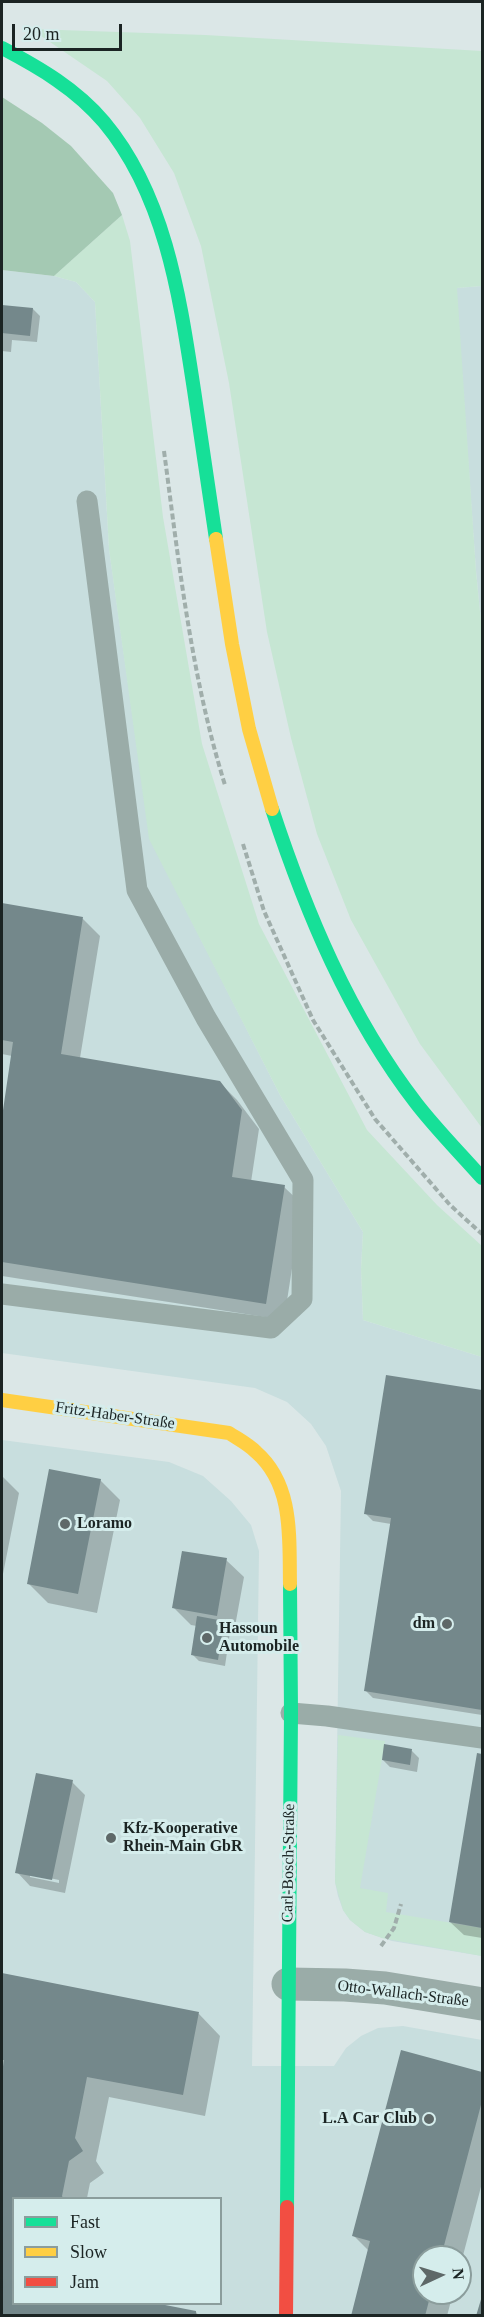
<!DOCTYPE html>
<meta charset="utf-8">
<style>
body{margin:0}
#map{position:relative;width:484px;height:2317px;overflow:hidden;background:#dbe7e7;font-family:"Times New Roman",serif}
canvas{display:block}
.frame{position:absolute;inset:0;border:3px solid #1b2423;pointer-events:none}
.legend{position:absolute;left:12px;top:2197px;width:210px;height:108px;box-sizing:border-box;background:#d5edec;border:2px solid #8b9d9c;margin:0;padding:8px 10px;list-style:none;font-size:18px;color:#1b2423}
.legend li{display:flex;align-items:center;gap:12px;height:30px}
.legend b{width:30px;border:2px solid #8b9d9c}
.north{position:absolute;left:412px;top:2245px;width:60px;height:60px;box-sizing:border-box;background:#d5edec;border:2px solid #8b9d9c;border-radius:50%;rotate:86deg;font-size:16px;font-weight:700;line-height:24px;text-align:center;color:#1b2423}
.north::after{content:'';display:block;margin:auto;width:21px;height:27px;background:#5e6868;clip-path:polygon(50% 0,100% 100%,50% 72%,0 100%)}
.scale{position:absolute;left:12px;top:24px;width:110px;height:27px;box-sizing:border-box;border:3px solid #1b2423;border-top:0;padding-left:8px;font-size:18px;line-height:21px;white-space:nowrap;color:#1b2423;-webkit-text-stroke:4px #d5edec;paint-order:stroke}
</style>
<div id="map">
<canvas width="484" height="2317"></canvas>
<div class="frame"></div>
<ul class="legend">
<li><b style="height:8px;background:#16e098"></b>Fast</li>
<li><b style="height:8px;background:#ffcf43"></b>Slow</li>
<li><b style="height:8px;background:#f24e42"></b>Jam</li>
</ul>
<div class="north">N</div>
<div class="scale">20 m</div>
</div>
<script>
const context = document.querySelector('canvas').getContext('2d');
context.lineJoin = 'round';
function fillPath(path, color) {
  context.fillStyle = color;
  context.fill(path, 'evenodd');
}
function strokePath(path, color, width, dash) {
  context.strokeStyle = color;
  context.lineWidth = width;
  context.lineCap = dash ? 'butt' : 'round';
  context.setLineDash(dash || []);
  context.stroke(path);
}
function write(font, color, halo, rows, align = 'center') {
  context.font = font + ' "Times New Roman",serif';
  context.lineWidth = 6;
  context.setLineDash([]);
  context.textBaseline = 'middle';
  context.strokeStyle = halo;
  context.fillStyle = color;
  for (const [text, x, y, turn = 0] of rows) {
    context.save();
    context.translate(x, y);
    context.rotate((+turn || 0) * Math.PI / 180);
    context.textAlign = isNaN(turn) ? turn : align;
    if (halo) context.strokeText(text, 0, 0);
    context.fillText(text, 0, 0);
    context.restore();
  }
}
const built = new Path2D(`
 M2 270 54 276 76 282 95 302 109 549 150 839 280 1095 363 1232 361 1269 363 1320 482 1357V1956L392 1941 365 1932 350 1920 343 1910 338 1896 335 1882 341 1491 326 1446 311 1424 287 1402 255 1388 2 1353Z
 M482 286V632L476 571 456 288Z
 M2 1440 169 1462 203 1476 231 1501 251 1525 259 1551 252 2066H334L346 2048 361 2036 378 2028 403 2026 482 2040V2315L2 2316ZM14 2198H220V2304H14ZM424 2257H460V2293H424Z`);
const green = new Path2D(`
 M31 29 205 35 482 51V286L457 288 476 571 482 632V1128L420 1044 351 920 317 834 291 738 267 632 229 383 201 246 174 173 140 118 107 81Z
 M122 215 130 241 163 517 202 744 259 924 367 1130 437 1205 482 1246V1357L363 1320 361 1269 363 1232 280 1095 149 839 109 549 95 302 76 282 54 276Z
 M338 1735 385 1741 360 1888 388 1893 386 1912 482 1928V1956L382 1938 365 1932 350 1920 343 1910 335 1882Z`);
const forest = new Path2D(`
 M2 97 42 123 71 146 113 193 122 215 54 276 2 270Z`);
const shadow = new Path2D(`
 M2 307 33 309 40 316 37 342 12 340 11 352 2 351Z
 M2 904 83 919 100 936 80 1058 219 1082 237 1100 259 1129 251 1182 284 1187 302 1204 284 1320 2 1276V1127L12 1056 2 1054Z
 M387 1376 482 1392V1715L373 1698 366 1691 391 1524 373 1521 366 1514Z
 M2 1476 19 1493 2 1579Z
 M100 1480 120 1500 97 1613 48 1603 28 1583Z
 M226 1560 244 1577 234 1632H230L225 1666 199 1661 192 1654 197 1626 191 1625 173 1607Z
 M412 1751 419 1758 417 1772 390 1767 383 1760Z
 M478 1755H482V1938L464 1935 450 1922Z
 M72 1782 85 1795 65 1893 30 1886 17 1872ZM30 1874 59 1880V1883L30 1877Z
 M2 1975 199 2014 220 2036 205 2116 109 2097 96 2161 104 2173 90 2183 87 2198H14V2304H153L196 2312 199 2316H2Z
 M402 2052 482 2074V2183L460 2267V2257H424V2293H453L447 2316H352L369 2251 353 2235Z`);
const building = new Path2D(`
 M2 305 33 308 30 336 2 333Z
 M2 903 83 917 61 1054 220 1081 242 1110 232 1177 285 1185 266 1304 2 1262V1117L13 1042 2 1040Z
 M386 1375 482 1390V1710L364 1691 391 1518 364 1514Z
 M49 1469 101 1479 78 1594 27 1584Z
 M182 1551 227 1558 217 1616 172 1608Z
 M197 1616 224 1621 218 1660 191 1655Z
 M384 1744 412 1749 410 1765 382 1760Z
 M477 1753 482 1754V1928L449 1922Z
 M36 1773 73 1780 52 1880 15 1873Z
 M2 1973 199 2012 183 2095 87 2077 75 2138 83 2151 69 2161 62 2196 63 2198H14V2304H160L196 2311V2316H2V2073L4 2060H2Z
 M401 2050 482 2072V2101L441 2257H424V2293H431L425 2316H351L370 2241 352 2236Z
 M482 2296V2316H476Z`);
const path = new Path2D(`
 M164 451C179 563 191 676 225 785
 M243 844 264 911 313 1020 375 1119 450 1205 482 1234
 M381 1946 394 1928 401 1904`);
const lane = new Path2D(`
 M2 1294 271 1328 302 1299 303 1180 206 1018 137 890 87 501
 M291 1713 327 1716 482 1738`);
const street = new Path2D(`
 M288 1984 345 1985 385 1988 482 2004`);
const fast = new Path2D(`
 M2 48C40 68 76 89 104 122 166 196 180 299 194 390 201 440 209 489 216 539
 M272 809C306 912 349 1016 416 1103 436 1129 460 1153 482 1178
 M287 2207 291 1713 290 1584`);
const slow = new Path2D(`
 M216 539 232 644 249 729 272 809
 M2 1400 229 1433C238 1439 248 1444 256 1452 294 1485 289 1538 290 1584`);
const jam = new Path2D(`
 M286 2316 287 2207`);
const markers = [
 [65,1524,6,"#5e6868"],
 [447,1624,6,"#5e6868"],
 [207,1638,6,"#5e6868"],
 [111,1838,6,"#5e6868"],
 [429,2119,6,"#5e6868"]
];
const streetNames = [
 ["Fritz-Haber-Straße",115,1416,8],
 ["Carl-Bosch-Straße",289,1863,-89],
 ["Otto-Wallach-Straße",403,1994,7]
];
const poiNames = [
 ["Loramo",77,1524],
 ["dm",435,1624,"right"],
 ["Hassoun",219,1629],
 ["Automobile",219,1647],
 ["Kfz-Kooperative",123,1829],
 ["Rhein-Main GbR",123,1847],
 ["L.A Car Club",417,2119,"right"]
];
fillPath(built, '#c8dede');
fillPath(green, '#c6e6d3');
fillPath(forest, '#a4c9b3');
fillPath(shadow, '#0003');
fillPath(building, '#74888b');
strokePath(path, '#a0aeab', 4, [6, 3]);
strokePath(lane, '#9aaca8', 21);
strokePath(street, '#9aaca8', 33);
strokePath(fast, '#16e098', 14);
strokePath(slow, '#ffcf43', 14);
strokePath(jam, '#f24e42', 14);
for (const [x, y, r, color] of markers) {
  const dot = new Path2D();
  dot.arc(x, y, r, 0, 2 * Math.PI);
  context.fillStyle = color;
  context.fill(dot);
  strokePath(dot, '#d5edec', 2);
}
write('16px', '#1b2423', '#d5edec', streetNames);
write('bold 16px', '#1b2423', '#d5edec', poiNames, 'left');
</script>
